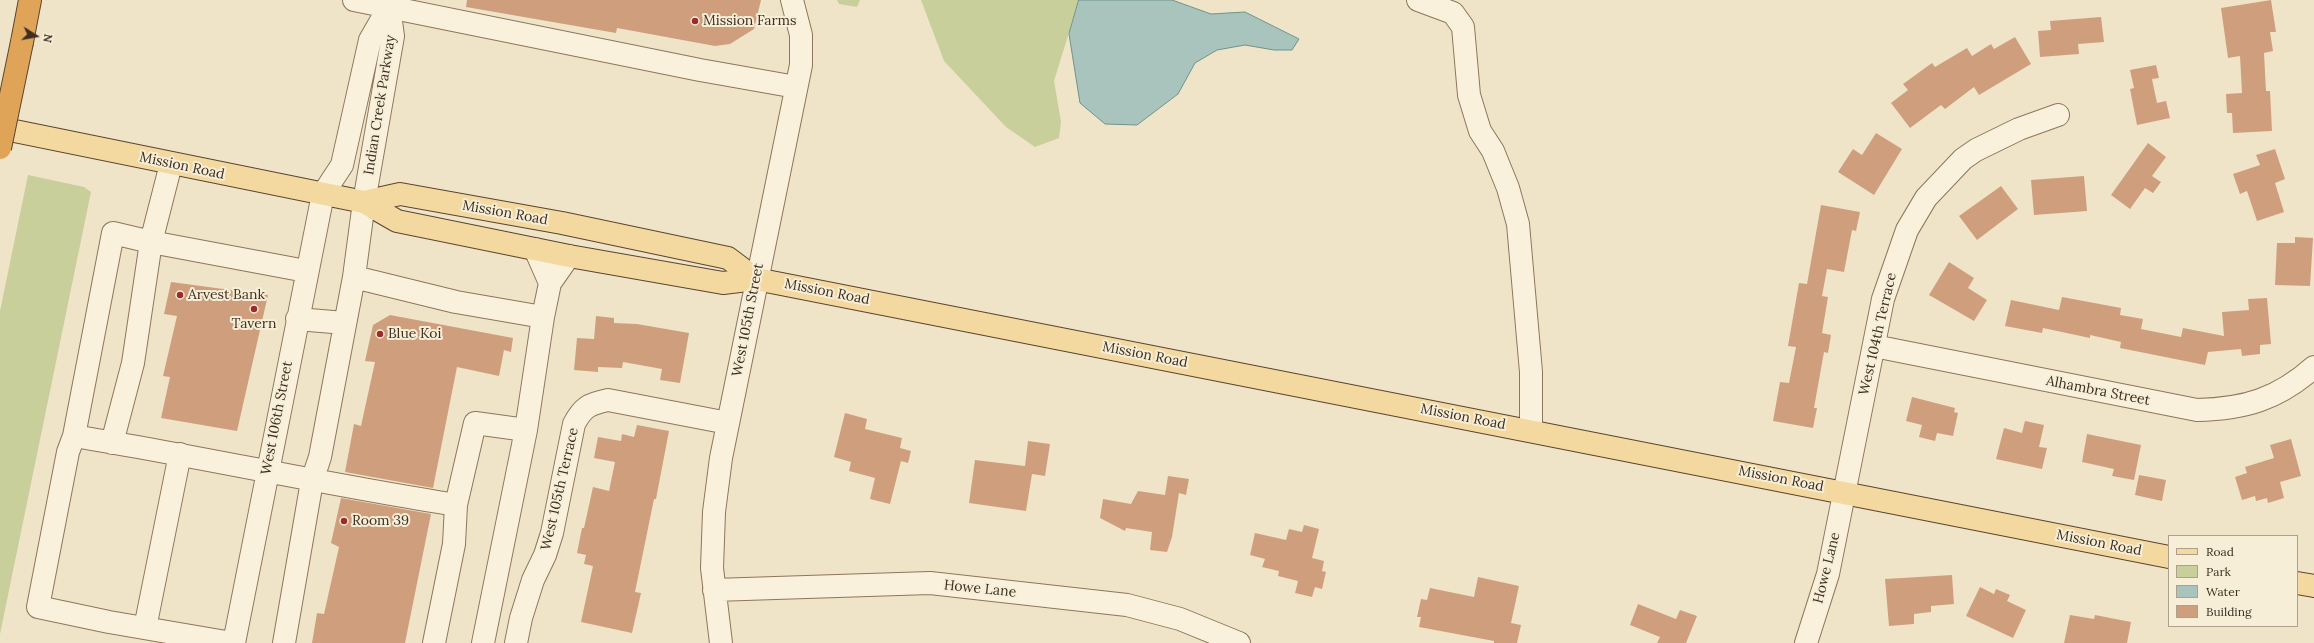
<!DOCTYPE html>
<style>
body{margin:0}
#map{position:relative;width:2314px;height:643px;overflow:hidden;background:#f0e4c8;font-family:Lora,serif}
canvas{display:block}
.legend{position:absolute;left:2168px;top:535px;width:130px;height:92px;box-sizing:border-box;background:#f7eed8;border:1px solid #ada18e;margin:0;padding:5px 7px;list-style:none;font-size:12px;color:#3d2e20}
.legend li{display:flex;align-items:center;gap:8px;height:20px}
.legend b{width:20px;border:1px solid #ada18e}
.north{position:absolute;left:16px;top:16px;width:40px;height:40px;-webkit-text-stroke:3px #f7eed8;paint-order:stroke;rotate:101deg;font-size:11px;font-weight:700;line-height:16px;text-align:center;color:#3d2e20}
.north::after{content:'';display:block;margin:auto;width:14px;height:18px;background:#3d2e20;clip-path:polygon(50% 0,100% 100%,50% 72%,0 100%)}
</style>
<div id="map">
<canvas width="2314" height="643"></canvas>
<ul class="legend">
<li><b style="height:5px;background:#f3d9a0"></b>Road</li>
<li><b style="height:11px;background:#c9cf9b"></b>Park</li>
<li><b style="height:11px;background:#a9c4bc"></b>Water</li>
<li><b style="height:11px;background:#cf9f7d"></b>Building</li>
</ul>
<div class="north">N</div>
</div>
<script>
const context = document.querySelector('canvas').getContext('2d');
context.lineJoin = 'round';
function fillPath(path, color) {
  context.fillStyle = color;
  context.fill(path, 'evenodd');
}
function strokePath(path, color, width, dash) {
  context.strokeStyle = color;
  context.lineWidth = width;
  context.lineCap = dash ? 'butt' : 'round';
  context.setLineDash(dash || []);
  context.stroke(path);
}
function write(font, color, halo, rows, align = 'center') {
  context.font = font + ' Lora,serif';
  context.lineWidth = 4;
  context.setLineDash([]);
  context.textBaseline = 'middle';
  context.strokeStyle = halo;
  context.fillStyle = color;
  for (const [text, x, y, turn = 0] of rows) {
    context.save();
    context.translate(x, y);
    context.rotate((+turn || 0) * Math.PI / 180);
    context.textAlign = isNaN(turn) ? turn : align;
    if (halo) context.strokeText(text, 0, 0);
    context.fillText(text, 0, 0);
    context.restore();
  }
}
const green = new Path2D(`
 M837 0H860L857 7 839 4Z
 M921 0H1079L1054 81 1061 122 1059 138 1035 147 1006 127 944 61Z
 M28 175 84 187 91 192 0 634V311Z`);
const water = new Path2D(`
 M1079 0H1172L1211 14 1245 12 1299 39 1292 50H1274L1245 45 1217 50 1195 63 1178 94 1137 125 1105 124 1080 103 1069 34Z`);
const building = new Path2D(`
 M467 0H761L754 29 730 44 715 46 617 28 616 33 466 7Z
 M2271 0 2276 32H2270L2273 51 2264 53 2266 91H2270L2272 131 2233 133 2232 113H2227L2226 94 2242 93 2240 56 2228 58 2221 8Z
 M2101 17 2104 42 2078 44 2079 54 2040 57 2038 31 2051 30 2050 21Z
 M2015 37 2031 64 1979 95 1974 87 1945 109 1941 105 1910 128 1891 103 1908 90 1903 84 1932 63 1935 67 1967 48 1972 56 1991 44 1994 49Z
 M2156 65 2159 78 2152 79 2157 103 2166 101 2170 118 2137 125 2130 89 2134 88 2130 70Z
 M1876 133 1902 149 1874 195 1838 172 1853 149 1862 155Z
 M2148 143 2166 157 2152 176 2161 182 2153 193 2145 188 2130 209 2111 195Z
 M2275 149 2285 179 2275 183 2284 212 2257 221 2247 191 2240 194 2233 174 2260 165 2256 155Z
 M2084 176 2087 211 2034 215 2031 180Z
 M2001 186 2018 209 1977 240 1959 216Z
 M1821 205 1860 212 1856 231 1852 230 1844 272 1827 269 1822 296 1828 297 1822 333 1831 335 1828 353 1824 352 1814 408H1817L1813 428 1773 421 1780 382 1789 383 1796 347 1788 346 1799 283 1807 284Z
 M2295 237 2313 238 2310 286 2275 285 2277 243H2295Z
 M1949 262 1974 278 1968 288 1987 300 1974 321 1929 295Z
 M171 282 268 295 237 431 161 418 170 377 163 376 177 316 164 314Z
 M2062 297 2121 308 2120 315 2143 319 2141 329 2181 337 2183 328 2224 336 2222 312 2249 310 2248 299 2267 298 2271 344 2260 345V354L2242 356 2241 349 2208 352 2205 365 2120 348 2121 342 2090 335V338L2043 328 2042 333 2005 326 2011 300 2059 310Z
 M390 315 513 338 511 352 504 350 499 376 457 367 433 488 345 472 354 424 361 426 375 362 365 361 373 325Z
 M596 316 614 318V323L637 324 689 333 680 383 660 380 662 369 623 362 622 368 598 367V372L574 370 577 338 594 339Z
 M1912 397 1955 408 1954 412 1958 413 1953 436 1937 433 1935 441 1919 437 1922 425 1906 421Z
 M845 413 867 419 865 429 902 438 900 448 911 451 908 463 901 461 890 504 870 499 875 478 849 471 851 462 834 457Z
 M2025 421 2044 425 2039 447 2047 448 2042 469 1996 459 2004 428 2022 433Z
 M637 425 669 431 656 499H654L635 592 641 593 632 633 581 622 593 566 584 564 586 555 577 553 582 528H584L593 487 609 491 615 462 594 458 598 437 621 441 622 434 634 437Z
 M2087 434 2141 445 2134 480 2112 476 2114 469 2082 462Z
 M2291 439 2301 476 2280 482 2284 498 2268 503 2267 498 2256 501 2255 496 2242 500 2235 477 2247 473 2245 467 2274 458 2270 445Z
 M1028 441 1050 444 1045 476 1032 474 1026 511 969 503 975 460 1025 466Z
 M2139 475 2166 480 2162 501 2135 495Z
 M1168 476 1189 479 1186 495 1179 493 1172 537 1167 552 1150 550 1152 532 1126 528 1125 531 1100 518 1103 499 1131 504 1138 491 1165 495Z
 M341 498 431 514 405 643H312L317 613 324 614 339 547 331 543Z
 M1304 525 1319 529 1312 558 1324 561 1322 571 1326 572 1322 589 1315 587 1312 597 1295 593 1298 581 1278 576 1279 571 1262 567 1265 559 1250 555 1255 533 1286 540 1289 529 1302 532Z
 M1952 575 1954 604 1931 606V612L1914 614V624L1889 626 1885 579Z
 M1478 577 1519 586 1511 623 1521 625 1517 643H1494V641L1419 627 1421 617H1417L1421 599 1427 600 1430 588 1474 597Z
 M1980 587 1994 594 1996 589 2010 595 2007 601 2026 610 2013 638 1966 616Z
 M1638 604 1676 619 1680 610 1697 616 1686 643H1657L1660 637 1630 625Z
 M2070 615 2094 619 2095 615 2131 622 2127 643H2064Z`);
const minor = new Path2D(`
 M354 0 700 70 796 87
 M1418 0 1453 13 1463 27 1469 95 1480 131 1493 151 1508 188 1518 224 1531 372V430
 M171 164 151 242 306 271
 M535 249 550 283
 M354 277 456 302 543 317 526 430 483 643
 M543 317 550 283 569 256
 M297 319 345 323
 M1874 346 2197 410C2245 409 2278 399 2314 367
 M74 436 113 233 151 242 133 363 112 443
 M714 590 930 583 1127 605 1180 619 1239 643
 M145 628 180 454
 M232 643 109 622 38 607 68 452 74 436C202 457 328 485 456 505
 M234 643 323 194 342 165 370 40 389 7 391 0
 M284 643 312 481 320 457 354 277 364 202 393 36 389 7
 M434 643 454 544 456 505 475 423 526 430
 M516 643 521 618 533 580 545 555 552 533 574 424C583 407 589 404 608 400L728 423
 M721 643 712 568 714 512 721 458 801 65V35L792 0
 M1806 643 1828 574 1883 299 1907 230 1926 198 1963 159 1976 150 2019 129 2058 115`);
const major = new Path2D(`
 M0 128 364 202 397 221 569 256 723 283 756 279 2169 557
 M364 202 400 194 562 223 728 258 756 279
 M2297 583 2314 586`);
const highway = new Path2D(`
 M22 42 30 0`);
const highwayBridge = new Path2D(`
 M0 148 22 42`);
const markers = [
 [695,21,4,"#9e2a2b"],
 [180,295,4,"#9e2a2b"],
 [254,309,4,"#9e2a2b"],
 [380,334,4,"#9e2a2b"],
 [344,521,4,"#9e2a2b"]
];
const poiNames = [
 ["Mission Farms",703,21],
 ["Arvest Bank",188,295],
 ["Tavern",254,324,"center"],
 ["Blue Koi",388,334],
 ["Room 39",352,521]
];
const streetNames = [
 ["Indian Creek Parkway",380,105,-81],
 ["Mission Road",182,166,12],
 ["Mission Road",505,213,10],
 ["Mission Road",827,292,11],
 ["West 105th Street",748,320,-79],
 ["West 104th Terrace",1878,334,-77],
 ["Mission Road",1145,355,11],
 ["Alhambra Street",2098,391,11],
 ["Mission Road",1463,417,11],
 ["West 106th Street",277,418,-79],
 ["Mission Road",1781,479,11],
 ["West 105th Terrace",560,489,-77],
 ["Mission Road",2099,543,11],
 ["Howe Lane",1827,568,-76],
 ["Howe Lane",980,589,6]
];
fillPath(green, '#c9cf9b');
fillPath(water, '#a9c4bc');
strokePath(water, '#6f938a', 1);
fillPath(building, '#cf9f7d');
strokePath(minor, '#8d765c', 24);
strokePath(major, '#5b4430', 24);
strokePath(highway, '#5b4430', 24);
strokePath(minor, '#faf1dc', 22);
strokePath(major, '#f3d9a0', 22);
strokePath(highway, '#e0a458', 22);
strokePath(highwayBridge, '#5b4430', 24, []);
strokePath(highwayBridge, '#e0a458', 22);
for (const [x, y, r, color] of markers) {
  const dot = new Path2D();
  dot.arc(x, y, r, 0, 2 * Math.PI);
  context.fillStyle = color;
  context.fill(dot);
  strokePath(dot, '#f7eed8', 1.5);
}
write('14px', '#3d2e20', '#f7eed8', poiNames, 'left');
write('14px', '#3d2e20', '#f7eed8', streetNames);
</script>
